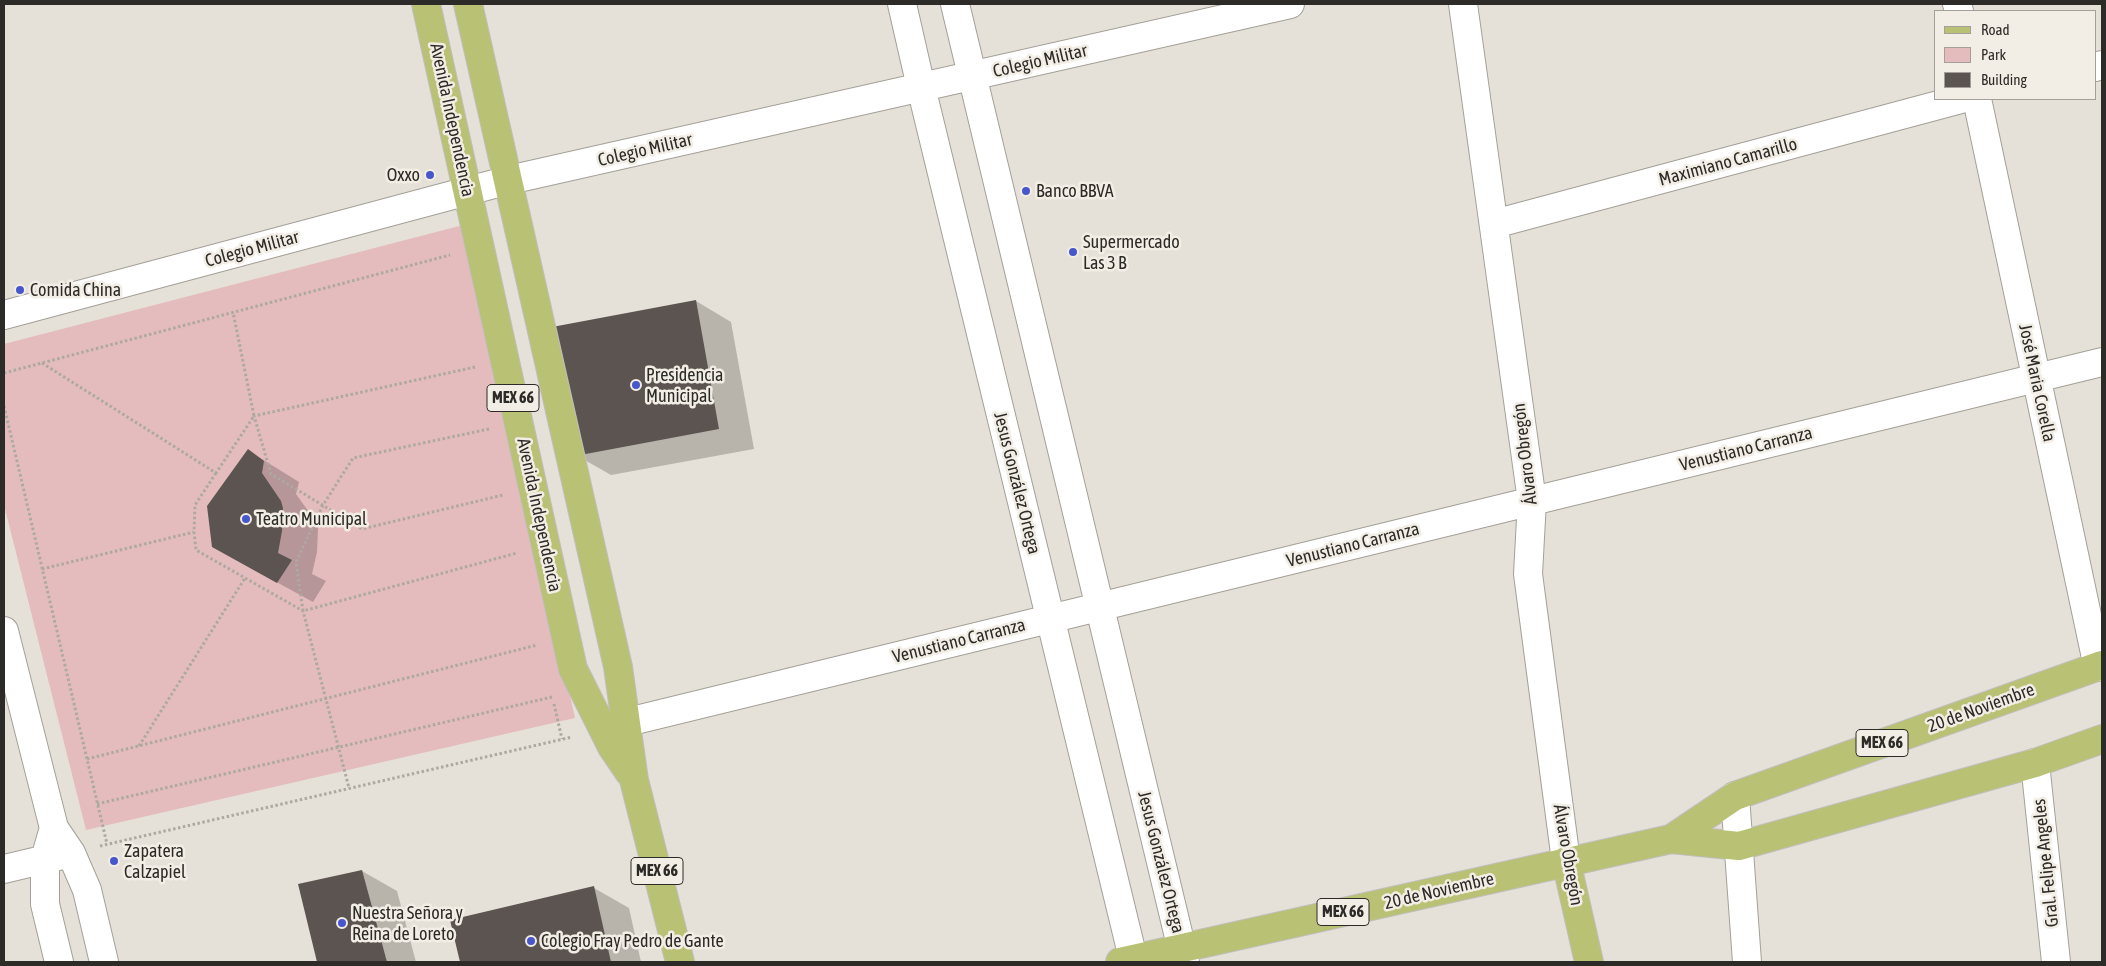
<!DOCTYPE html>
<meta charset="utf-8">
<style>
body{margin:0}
#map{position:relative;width:2106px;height:966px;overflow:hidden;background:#e6e1d8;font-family:"Asap Condensed",sans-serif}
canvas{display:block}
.frame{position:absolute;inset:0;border:5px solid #2d2b28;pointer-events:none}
.legend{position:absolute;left:1934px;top:10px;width:162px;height:90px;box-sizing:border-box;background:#f3eee5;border:1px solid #a4a099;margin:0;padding:6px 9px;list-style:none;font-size:15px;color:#2d2b28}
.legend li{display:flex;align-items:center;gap:10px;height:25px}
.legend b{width:25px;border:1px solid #a4a099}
</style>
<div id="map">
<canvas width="2106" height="966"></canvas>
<div class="frame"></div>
<ul class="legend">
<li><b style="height:6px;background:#b9c175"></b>Road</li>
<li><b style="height:14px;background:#e4bcbe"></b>Park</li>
<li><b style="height:14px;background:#5c5450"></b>Building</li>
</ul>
</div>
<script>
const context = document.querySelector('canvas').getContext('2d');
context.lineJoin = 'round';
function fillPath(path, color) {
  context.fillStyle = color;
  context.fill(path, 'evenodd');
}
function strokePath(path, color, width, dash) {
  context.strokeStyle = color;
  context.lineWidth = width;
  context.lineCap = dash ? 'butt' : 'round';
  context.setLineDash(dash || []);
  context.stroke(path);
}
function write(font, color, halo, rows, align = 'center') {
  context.font = font + ' "Asap Condensed",sans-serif';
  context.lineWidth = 5;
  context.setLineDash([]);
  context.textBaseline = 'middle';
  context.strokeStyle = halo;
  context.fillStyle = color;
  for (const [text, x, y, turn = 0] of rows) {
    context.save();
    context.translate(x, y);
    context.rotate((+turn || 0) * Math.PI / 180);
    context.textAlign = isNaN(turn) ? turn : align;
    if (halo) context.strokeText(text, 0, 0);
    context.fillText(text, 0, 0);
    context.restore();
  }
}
const green = new Path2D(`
 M467 224 575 718 86 830 4 505V344Z`);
const shadow = new Path2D(`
 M696 301 731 322 754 449 611 475 576 455Z
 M249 451 299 482 296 494 316 522 318 529 317 552 312 574 326 581 313 602 249 567Z
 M362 871 397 891 416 962H318L300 885Z
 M594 888 629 908 641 962H461L452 921Z`);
const building = new Path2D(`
 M696 300 719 429 575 456 552 327Z
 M248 449 264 461 262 473 281 501 283 508 282 531 278 553 292 560 277 583 212 547 207 506Z
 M362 870 387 962H317L298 884Z
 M594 886 611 962H460L450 920Z`);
const path = new Path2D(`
 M42 363 216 473 254 416 233 312
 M475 367 254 416 271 474 362 529 503 495
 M4 373 450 255
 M4 406 107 844
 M489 429 353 458 323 505 296 562 303 611 517 553
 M216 473 195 505 194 532 196 550 303 611 349 788
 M42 569 194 532
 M554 704 562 739
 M139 746 245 578
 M87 759 537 645
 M97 804 552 697
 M100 846 572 737`);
const minor = new Path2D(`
 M902 4 921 87 1134 962
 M955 4 1185 962
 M1463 4 1532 501 1528 574 1566 861
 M1957 4 1959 11
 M2095 67 2102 65
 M1977 99 2098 667
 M1494 224 1961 99
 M4 315 509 180 1290 4
 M4 631 54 828 71 853 87 890 104 962
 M603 728 2102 362
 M2035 763 2056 962
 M1735 796 1747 962
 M54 828 45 859V904L59 962
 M4 869 63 855`);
const major = new Path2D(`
 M426 4 573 669 612 747 629 772
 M468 4 618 667 634 780 680 962
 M1671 839 1735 796 2102 665
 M1566 861 1589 962
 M1120 962 1671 839 1739 846 2035 763 2102 739`);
const markers = [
 [430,175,5,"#4856cb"],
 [1026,191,5,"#4856cb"],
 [1073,252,5,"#4856cb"],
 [20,290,5,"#4856cb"],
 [636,385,5,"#4856cb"],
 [246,519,5,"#4856cb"],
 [114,861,5,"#4856cb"],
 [342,923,5,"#4856cb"],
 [531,941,5,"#4856cb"]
];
const shields = [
 [513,398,52],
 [1882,743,52],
 [657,871,52],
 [1343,912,52]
];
const shieldNames = [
 ["MEX 66",513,398],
 ["MEX 66",1882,743],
 ["MEX 66",657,871],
 ["MEX 66",1343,912]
];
const streetNames = [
 ["Colegio Militar",1040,61,-13],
 ["Avenida Independencia",452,120,78],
 ["Colegio Militar",645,150,-13],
 ["Maximiano Camarillo",1728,162,-15],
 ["Colegio Militar",252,249,-15],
 ["José Maria Corella",2037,383,78],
 ["Venustiano Carranza",1746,449,-14],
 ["Álvaro Obregón",1525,454,-97],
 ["Jesus González Ortega",1017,483,76],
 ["Avenida Independencia",539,515,78],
 ["Venustiano Carranza",1353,545,-14],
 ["Venustiano Carranza",959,641,-14],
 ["20 de Noviembre",1981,708,-20],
 ["Álvaro Obregón",1568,855,80],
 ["Jesus González Ortega",1161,862,76],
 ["Gral. Felipe Angeles",2046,863,-96],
 ["20 de Noviembre",1439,891,-13]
];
const poiNames = [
 ["Oxxo",420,175,"right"],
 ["Banco BBVA",1036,191],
 ["Supermercado",1083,242],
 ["Las 3 B",1083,263],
 ["Comida China",30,290],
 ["Presidencia",646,375],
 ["Municipal",646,396],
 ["Teatro Municipal",256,519],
 ["Zapatera",124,851],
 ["Calzapiel",124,872],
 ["Nuestra Señora y",352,913],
 ["Reina de Loreto",352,934],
 ["Colegio Fray Pedro de Gante",541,941]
];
fillPath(green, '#e4bcbe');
fillPath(shadow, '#0003');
fillPath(building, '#5c5450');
strokePath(minor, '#a4a098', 30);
strokePath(major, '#c0bfbe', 30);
strokePath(path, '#ada9a2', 3, [2.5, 2.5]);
strokePath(minor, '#fff', 28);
strokePath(major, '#b9c175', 28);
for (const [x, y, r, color] of markers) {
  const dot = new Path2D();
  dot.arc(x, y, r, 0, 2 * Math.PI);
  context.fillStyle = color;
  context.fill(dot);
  strokePath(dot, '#f3eee5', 2);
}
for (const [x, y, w] of shields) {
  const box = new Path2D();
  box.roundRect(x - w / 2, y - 13.5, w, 27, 4);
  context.fillStyle = '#f3eee5';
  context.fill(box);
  strokePath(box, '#2d2b28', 1);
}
write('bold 16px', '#2d2b28', null, shieldNames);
write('18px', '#2d2b28', '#f3eee5', streetNames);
write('18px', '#2d2b28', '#f3eee5', poiNames, 'left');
</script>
